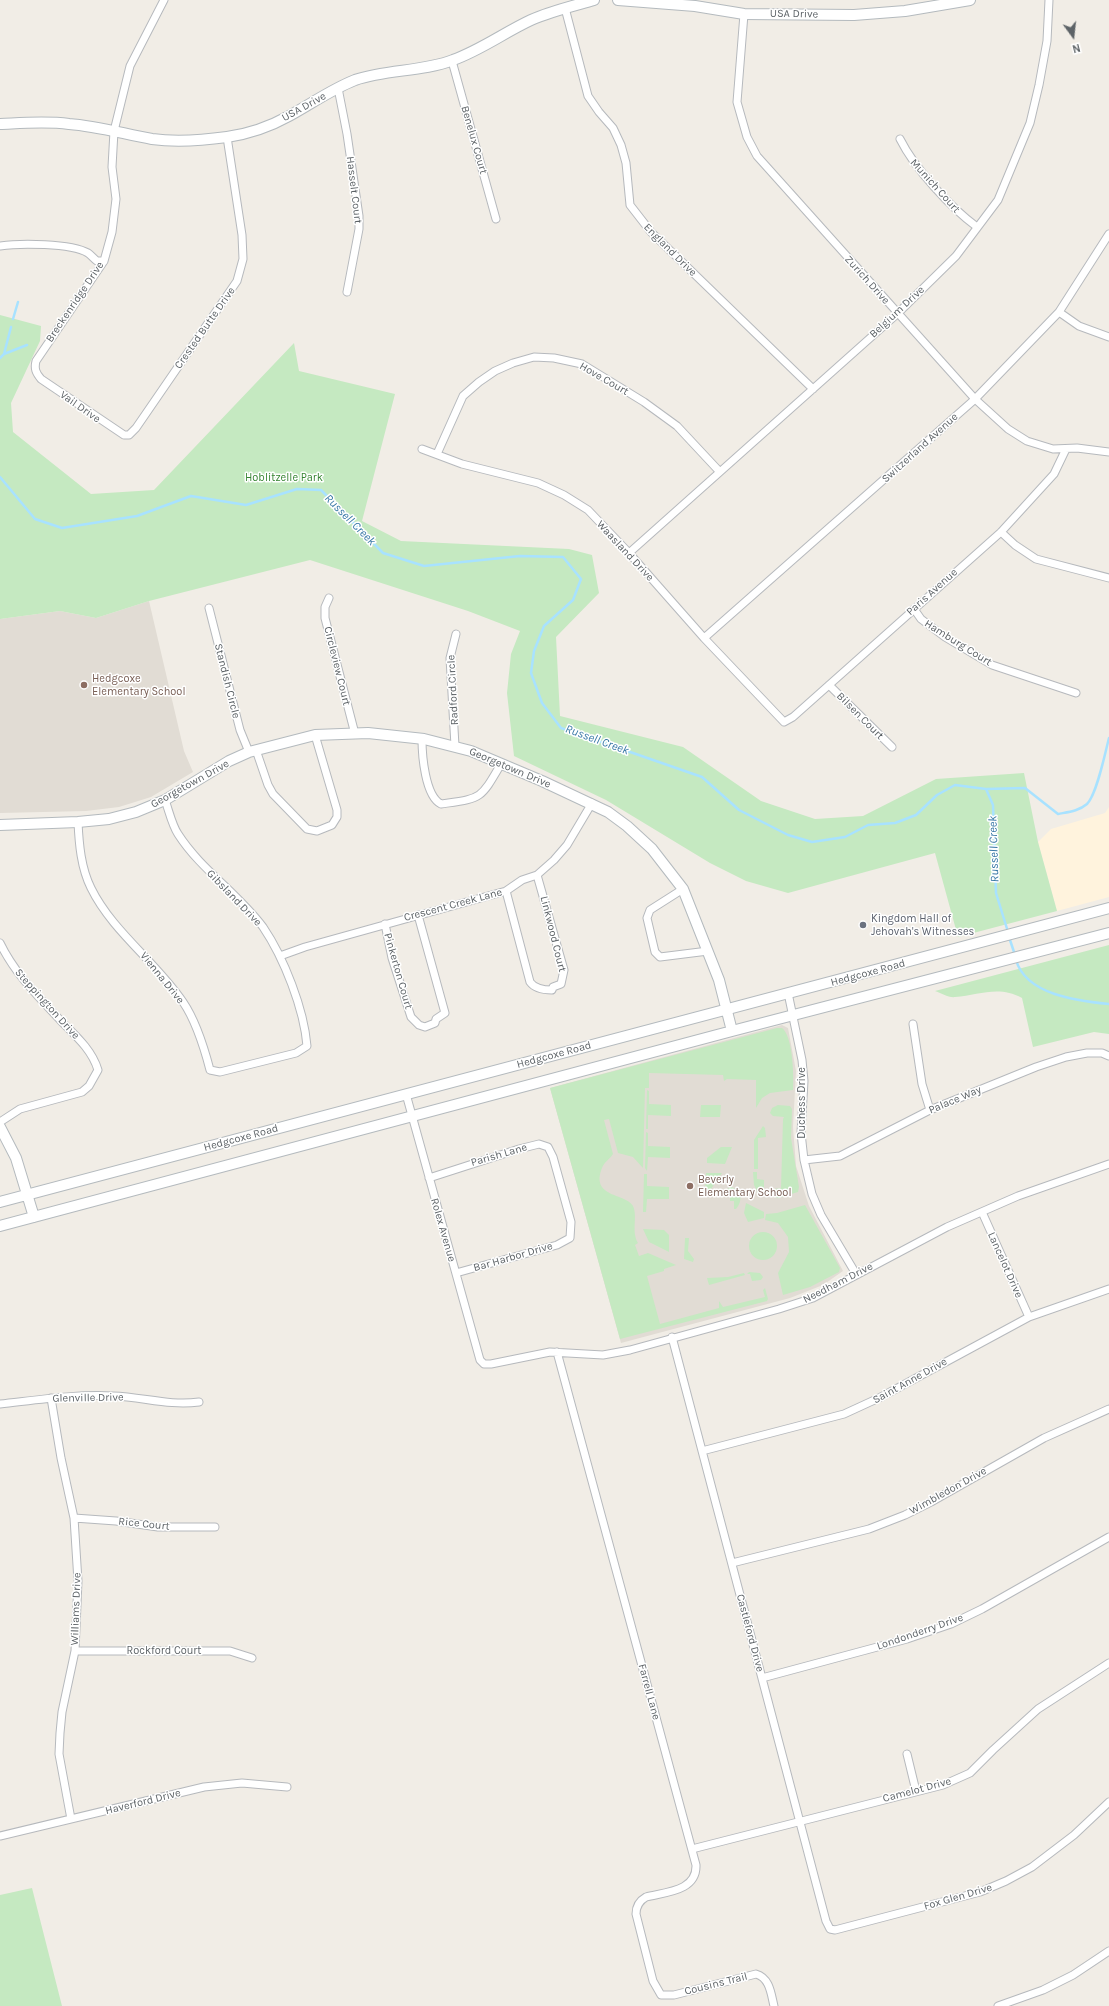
<!DOCTYPE html>
<style>
body{margin:0}
#map{position:relative;width:1109px;height:2006px;overflow:hidden;background:#f1ede6;font-family:Karla,sans-serif}
canvas{display:block}
.north{position:absolute;left:1053px;top:16px;width:40px;height:40px;-webkit-text-stroke:3px #fff;paint-order:stroke;rotate:165deg;font-size:11px;font-weight:700;line-height:16px;text-align:center;color:#5d6367}
.north::after{content:'';display:block;margin:auto;width:14px;height:18px;background:#5d6367;clip-path:polygon(50% 0,100% 100%,50% 72%,0 100%)}
</style>
<div id="map">
<canvas width="1109" height="2006"></canvas>
<div class="north">N</div>
</div>
<script>
const context = document.querySelector('canvas').getContext('2d');
context.lineJoin = 'round';
function fillPath(path, color) {
  context.fillStyle = color;
  context.fill(path, 'evenodd');
}
function strokePath(path, color, width, dash) {
  context.strokeStyle = color;
  context.lineWidth = width;
  context.lineCap = dash ? 'butt' : 'round';
  context.setLineDash(dash || []);
  context.stroke(path);
}
function write(font, color, halo, rows, align = 'center') {
  context.font = font + ' Karla,sans-serif';
  context.lineWidth = 3;
  context.setLineDash([]);
  context.textBaseline = 'middle';
  context.strokeStyle = halo;
  context.fillStyle = color;
  for (const [text, x, y, turn = 0] of rows) {
    context.save();
    context.translate(x, y);
    context.rotate((+turn || 0) * Math.PI / 180);
    context.textAlign = isNaN(turn) ? turn : align;
    if (halo) context.strokeText(text, 0, 0);
    context.fillText(text, 0, 0);
    context.restore();
  }
}
const commercial = new Path2D(`
 M1109 807V897L1057 911 1038 842 1051 829 1105 813Z`);
const education = new Path2D(`
 M149 601 184 751 193 772 151 797 119 807 86 811 0 813V619L60 611 96 618Z
 M782 1025 788 1028 796 1071 793 1127 796 1166 809 1206 843 1271 823 1285 790 1298 621 1343 550 1088Z`);
const green = new Path2D(`
 M0 315 41 326 40 341 11 403 13 432 91 494 154 490 294 343 299 371 395 394 362 521 401 541 569 549 592 555 599 593 556 637 560 716 683 747 761 801 815 819 863 816 936 779 1024 773 1038 842 1057 911 958 937 935 853 788 893 746 881 710 863 606 800 514 756 507 693 511 654 520 631 468 611 310 560 149 601 96 618 60 611 0 619Z
 M1109 945V1034L1094 1032 1033 1047 1022 998C999 985 979 995 955 997 949 998 941 993 935 991Z
 M777 1028H782C793 1036 794 1077 793 1090L770 1093 762 1098 756 1108V1080L727 1079 724 1081 723 1075 649 1073V1088H645L643 1168 633 1157 618 1153 609 1119 604 1120 613 1154C610 1159 604 1162 602 1168 590 1198 626 1193 633 1206 638 1217 631 1231 638 1243L635 1245 639 1256 648 1253 676 1265 664 1269V1271L647 1276 660 1324 719 1308V1301L723 1307 765 1297 763 1290 765 1288 768 1299 767 1301 620 1339 550 1088Z
 M647 1090 649 1091V1104L671 1105V1116L648 1115V1129H646Z
 M701 1105H721L720 1117H700Z
 M778 1105 790 1106 792 1109 791 1138 799 1187 798 1192 778 1198 774 1197V1189L781 1188 783 1119 784 1117 773 1116 770 1113 772 1108Z
 M763 1126 765 1128 766 1137 758 1138V1169H754V1140Z
 M646 1132 648 1133V1146L670 1147V1158L648 1157 647 1171 645 1168Z
 M721 1147H732L725 1164 707 1163V1158Z
 M753 1172H757V1179L764 1180V1190L761 1193H758L754 1185Z
 M706 1173H722L711 1189V1192H705Z
 M644 1174H647V1186L669 1187V1199H647L646 1212H643Z
 M731 1187C742 1191 743 1201 736 1209H734V1201H730V1192H721Z
 M746 1203 764 1212V1218L748 1222 744 1213Z
 M805 1205 840 1268 839 1272 810 1287 783 1295 778 1273 789 1252 788 1237 778 1223 765 1220 766 1214 777 1213Z
 M643 1229 664 1230 669 1235V1252L649 1242Z
 M749 1246a14 14 0 1 1 28 0a14 14 0 1 1-28 0Z
 M685 1238H689L688 1251 694 1259 693 1262 684 1259Z
 M749 1272 760 1273 763 1277 761 1280 752 1281 750 1274H747Z
 M744 1273 745 1275 709 1285 707 1278 728 1277Z
 M32 1888 62 2006H0V1895Z`);
const stream = new Path2D(`
 M13 319 18 302
 M4 354 11 327
 M0 358 4 354 27 345
 M0 477 35 519 62 528 137 516 191 496 246 505 297 489 321 490 383 553 424 566 520 556 563 557 581 579 573 600 544 626 534 651 531 673 542 703 561 728 702 777 739 810 788 835 812 842 845 837 868 825 895 823 916 815 937 795 955 785 986 789 1025 788 1058 814C1068 812 1079 811 1087 804 1097 794 1105 753 1109 738
 M986 789 993 805 996 893 1008 932
 M1009 937 1015 955
 M1016 960C1026 995 1078 1001 1109 1004`);
const street = new Path2D(`
 M164 0 130 66 114 131 112 167 116 199 112 232 104 261 36 361C34 369 36 373 41 379L124 435H129L136 428 237 281 243 259 242 235 227 137
 M565 8 588 96 599 112 613 128 621 145 626 163 630 205 651 232 813 389
 M744 14 737 102 747 137 757 156 975 399 1008 429 1027 441 1053 449 1077 448 1109 452
 M452 61 496 219
 M338 88 347 134 359 216V229L347 292
 M900 139C915 169 950 207 977 227
 M0 246C19 243 71 243 88 253 91 255 94 259 97 261H104
 M1059 312 1079 326 1109 337
 M422 449 462 464 538 483 564 495 588 510 629 553 704 638 784 722 793 717 1001 532 1054 474 1066 449
 M437 454 463 396 479 382 495 371 513 363 534 357 554 358 582 364 644 402 677 426 719 471
 M1001 532 1015 545 1036 559 1109 578
 M629 553 897 314 956 256 998 200 1030 123 1039 85 1047 41 1049 0
 M329 598 325 607V618L355 734
 M209 608 240 730 249 752
 M914 609 921 619 945 637 992 665 1076 693
 M704 638 975 399 1059 312 1109 234
 M829 685 892 747
 M422 739C422 755 425 796 441 804 482 798 480 800 501 764
 M455 746 450 658 456 634
 M256 750 268 785 273 794 307 829 317 831 332 825 337 817V810L315 735
 M78 822C79 844 81 868 91 888 112 931 156 962 183 1002 196 1021 204 1047 210 1070L220 1072 296 1053 307 1046C304 1009 284 958 263 927 238 893 201 870 178 834 172 825 169 811 165 800
 M683 889 650 910 647 918 655 952 660 957 708 951
 M506 891 530 982C535 989 544 990 552 990L553 987 561 984 564 970 537 875
 M385 924 392 958 411 1017 419 1025 425 1027 435 1023 436 1019 445 1013 418 915
 M0 943C15 974 38 996 61 1021 76 1036 92 1050 98 1070L89 1086 82 1092 20 1109 0 1122
 M280 956 305 947 506 891 522 880 537 875 554 860 567 845 592 803
 M788 993 802 1060 804 1081 801 1133 804 1160 812 1194 821 1215 856 1274
 M913 1024 922 1084 930 1110
 M406 1094 480 1360 484 1364H491L550 1352 603 1355 630 1350 779 1309 813 1298 947 1227 1018 1196 1109 1164
 M804 1160 840 1156 930 1110 1036 1067 1066 1057 1087 1053H1102L1109 1056
 M429 1178 519 1149 539 1144 548 1147 553 1157 571 1222 570 1238 557 1245 456 1273
 M982 1212 1029 1317
 M672 1337 826 1921 830 1929 835 1930 980 1892 1006 1881 1032 1867 1074 1835 1109 1802
 M557 1352 696 1865C697 1891 666 1892 646 1897 639 1901 636 1906 636 1914L653 1981 661 1995H674L756 1974C770 1978 771 1994 774 2006
 M51 1398 61 1458 74 1518 78 1581 75 1651 62 1712 60 1733 59 1754 71 1819
 M0 1404C37 1400 76 1394 113 1396 143 1397 169 1406 199 1402
 M702 1451 844 1414 881 1397 1029 1317 1109 1289
 M74 1518 116 1521 158 1527H215
 M732 1563 869 1529 905 1515 931 1502 1044 1438 1109 1409
 M75 1651H230L252 1658
 M762 1678 907 1639 951 1624 982 1609 1109 1537
 M907 1754 916 1791
 M0 1836 204 1787 242 1783 287 1787
 M692 1849 943 1785 970 1773 993 1750 1038 1709 1109 1663
 M998 2006 1043 1990 1073 1975 1109 1951`);
const secondary = new Path2D(`
 M618 0 695 6 744 14 854 15 905 11 970 0
 M0 124C23 123 46 121 69 124 97 126 124 134 152 139 174 142 205 140 227 137 248 134 271 126 289 116 311 104 332 89 355 80 387 69 422 72 453 60 481 50 505 32 531 20 551 11 573 6 594 0
 M0 825 78 822 109 819 136 812 165 800 229 761 249 752 315 735 368 733 424 739 471 751 542 781 608 812 627 826 652 849 683 889 719 980 732 1031
 M0 1127 16 1158 34 1217
 M0 1202 1109 908
 M0 1226 732 1031 1109 933`);
const markers = [
 [84,685,4,"#8d6e63"],
 [863,925,4,"#6b7280"],
 [690,1186,4,"#8d6e63"]
];
const streetNames = [
 ["USA Drive",794,14,1],
 ["USA Drive",304,107,-29],
 ["Benelux Court",474,140,74],
 ["Munich Court",935,186,48],
 ["Hasselt Court",354,190,83],
 ["England Drive",670,250,45],
 ["Zurich Drive",867,280,48],
 ["Breckenridge Drive",75,302,-56],
 ["Belgium Drive",897,312,-43],
 ["Crested Butte Drive",205,328,-55],
 ["Hove Court",604,379,30],
 ["Vail Drive",80,407,35],
 ["Switzerland Avenue",920,448,-42],
 ["Waasland Drive",625,551,47],
 ["Paris Avenue",932,592,-42],
 ["Hamburg Court",958,643,32],
 ["Circleview Court",337,666,76],
 ["Standish Circle",227,681,76],
 ["Radford Circle",453,690,-93],
 ["Bilsen Court",860,716,45],
 ["Georgetown Drive",510,768,23],
 ["Georgetown Drive",190,784,-29],
 ["Gibsland Drive",234,898,46],
 ["Crescent Creek Lane",453,905,-15],
 ["Linkwood Court",553,934,76],
 ["Pinkerton Court",398,971,74],
 ["Hedgcoxe Road",868,973,-15],
 ["Vienna Drive",162,978,51],
 ["Steppington Drive",47,1004,48],
 ["Hedgcoxe Road",554,1055,-15],
 ["Palace Way",955,1100,-23],
 ["Duchess Drive",802,1103,-90],
 ["Hedgcoxe Road",241,1138,-15],
 ["Parish Lane",499,1155,-16],
 ["Rolex Avenue",443,1230,74],
 ["Bar Harbor Drive",513,1257,-16],
 ["Lancelot Drive",1005,1265,66],
 ["Needham Drive",838,1283,-27],
 ["Saint Anne Drive",910,1381,-29],
 ["Glenville Drive",88,1398,-1],
 ["Wimbledon Drive",948,1491,-29],
 ["Rice Court",144,1524,6],
 ["Williams Drive",76,1609,-88],
 ["Londonderry Drive",920,1632,-19],
 ["Castleford Drive",750,1633,75],
 ["Rockford Court",164,1651],
 ["Farrell Lane",649,1692,75],
 ["Camelot Drive",917,1790,-15],
 ["Haverford Drive",143,1802,-14],
 ["Fox Glen Drive",958,1897,-16],
 ["Cousins Trail",716,1984,-14]
];
const parkNames = [
 ["Hoblitzelle Park",284,478]
];
const educationNames = [
 ["Hedgcoxe",92,679],
 ["Elementary School",92,692],
 ["Beverly",698,1180],
 ["Elementary School",698,1193]
];
const worshipNames = [
 ["Kingdom Hall of",871,919],
 ["Jehovah's Witnesses",871,932]
];
const waterNames = [
 ["Russell Creek",350,520,45],
 ["Russell Creek",597,740,20],
 ["Russell Creek",994,849,-92]
];
fillPath(commercial, '#fff3dd');
fillPath(education, '#e1dcd4');
fillPath(green, '#c5e9c1');
strokePath(stream, '#a8e2ff', 2.5);
strokePath(street, '#b6b9bd', 9);
strokePath(secondary, '#b4babe', 12);
strokePath(street, '#fff', 7);
strokePath(secondary, '#fff', 10);
for (const [x, y, r, color] of markers) {
  const dot = new Path2D();
  dot.arc(x, y, r, 0, 2 * Math.PI);
  context.fillStyle = color;
  context.fill(dot);
  strokePath(dot, '#fff', 1.5);
}
write('11px', '#5d6367', '#fff', streetNames);
write('11px', '#348330', '#fff', parkNames);
write('11px', '#785e54', '#fff', educationNames, 'left');
write('11px', '#5b616d', '#fff', worshipNames, 'left');
write('italic 12px', '#3878a6', '#fff', waterNames);
</script>
